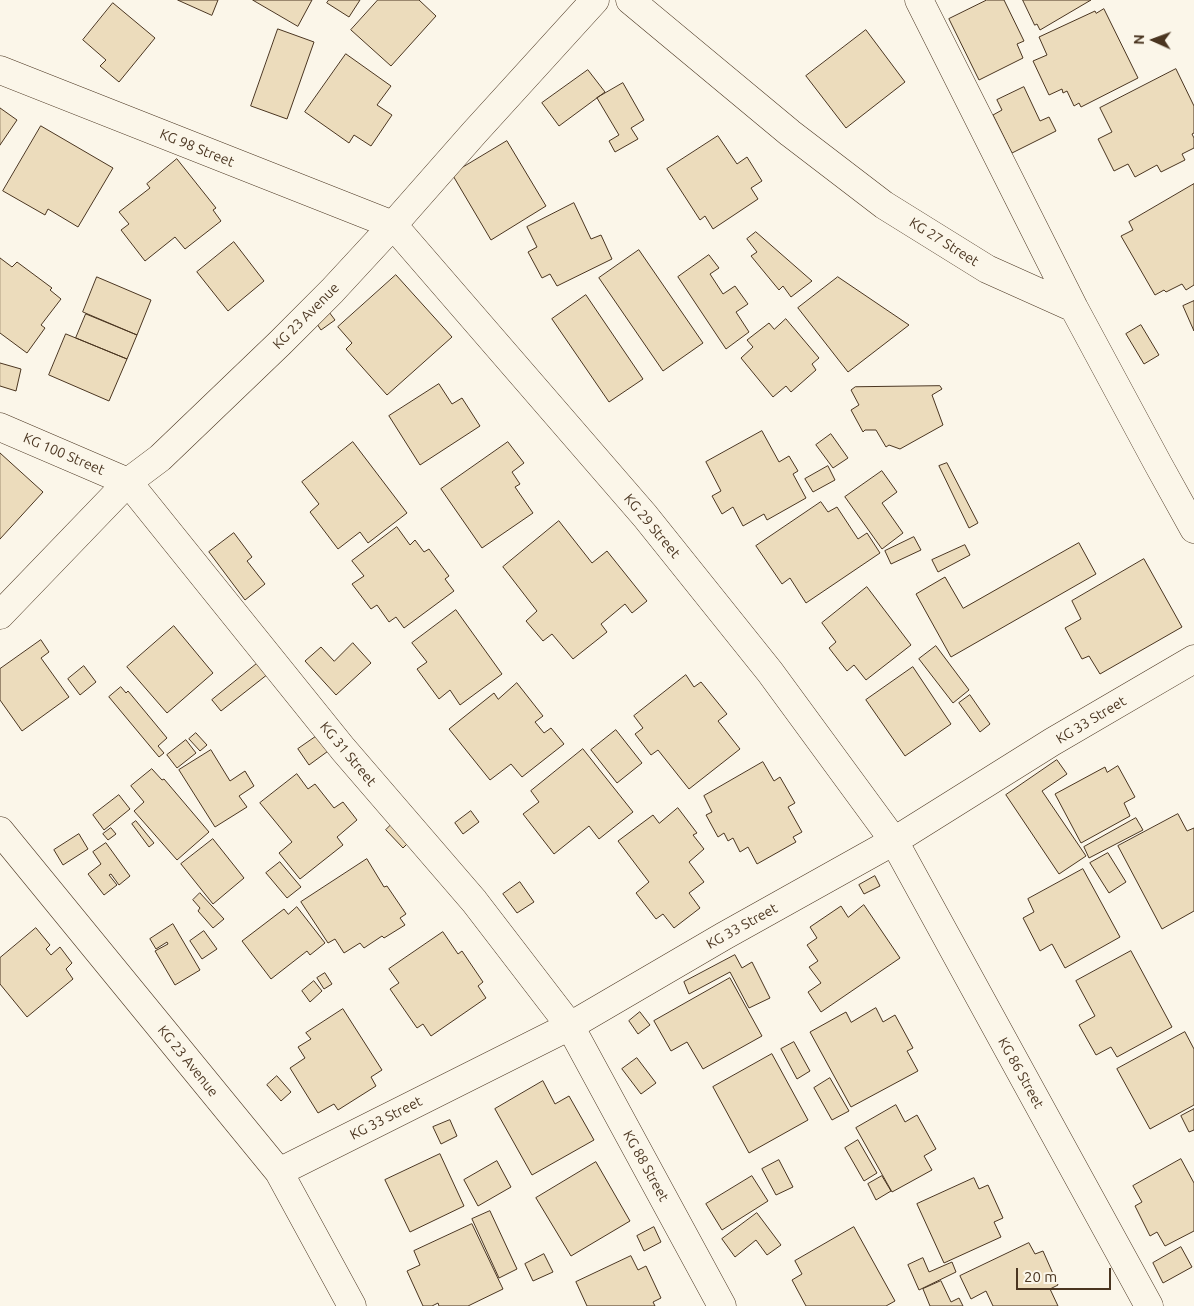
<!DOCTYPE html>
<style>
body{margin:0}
#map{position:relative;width:1194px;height:1306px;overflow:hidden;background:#fbf6e9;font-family:Ubuntu,sans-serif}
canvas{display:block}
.north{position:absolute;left:1129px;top:15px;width:50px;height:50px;-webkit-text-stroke:4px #fbf6e9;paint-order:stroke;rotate:272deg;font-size:14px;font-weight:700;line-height:20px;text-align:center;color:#4a3520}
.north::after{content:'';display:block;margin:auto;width:18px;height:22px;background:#4a3520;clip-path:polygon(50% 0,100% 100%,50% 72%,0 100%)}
.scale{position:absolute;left:1016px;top:1268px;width:95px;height:22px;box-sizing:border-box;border:2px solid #4a3520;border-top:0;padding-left:6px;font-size:15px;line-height:18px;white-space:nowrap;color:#4a3520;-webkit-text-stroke:4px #fbf6e9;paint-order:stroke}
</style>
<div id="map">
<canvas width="1194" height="1306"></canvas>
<div class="north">N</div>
<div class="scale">20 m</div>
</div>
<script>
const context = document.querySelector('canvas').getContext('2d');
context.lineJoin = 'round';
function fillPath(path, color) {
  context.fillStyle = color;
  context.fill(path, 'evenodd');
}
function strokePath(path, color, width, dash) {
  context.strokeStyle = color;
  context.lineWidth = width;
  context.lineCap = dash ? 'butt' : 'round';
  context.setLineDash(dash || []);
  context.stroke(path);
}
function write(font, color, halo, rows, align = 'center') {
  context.font = font + ' Ubuntu,sans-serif';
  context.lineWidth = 4;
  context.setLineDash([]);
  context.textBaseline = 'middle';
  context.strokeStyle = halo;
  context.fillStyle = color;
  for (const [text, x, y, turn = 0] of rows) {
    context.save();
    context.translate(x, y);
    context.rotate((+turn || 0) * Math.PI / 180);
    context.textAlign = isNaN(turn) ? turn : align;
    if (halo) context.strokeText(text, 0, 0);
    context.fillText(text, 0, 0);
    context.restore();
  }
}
const building = new Path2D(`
 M178 0H218L212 15Z
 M253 0H312L298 26Z
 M329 0H360L349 17 327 3Z
 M378 0H419L436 16 391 66 351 30Z
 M987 0H1004L1024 41 1017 44 1023 58 979 80 949 19Z
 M1023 0H1091L1040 30 1037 24 1035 25Z
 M113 3 155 38 119 82 100 66 106 60 83 40Z
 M1104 9 1138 78 1081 107 1079 103 1074 106 1067 91 1063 93 1062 89 1049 95 1033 61 1047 55 1039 37 1095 11 1096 13Z
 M278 29 314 42 287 119 251 106Z
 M866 30 905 82 846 128 806 76Z
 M346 54 391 86 377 105 392 115 371 146 354 135 349 143 305 112Z
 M1176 69 1194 106V133L1192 134 1194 138V148L1182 154 1185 160 1161 172 1157 165 1135 177 1128 164 1114 171 1098 139 1112 132 1100 108Z
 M588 70 605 92 559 126 542 103Z
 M623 83 644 120 631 128 638 139 615 152 609 141 619 135 597 98Z
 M1024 87 1040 121 1049 117 1056 131 1012 153 993 115 1002 110 997 100Z
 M0 108 17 120 0 145Z
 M41 126 113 168 78 227 48 209 45 215 3 191Z
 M718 136 737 164 747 157 762 181 751 188 758 199 713 229 705 216 700 220 667 169Z
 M507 141 546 206 491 240 452 174Z
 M177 159 216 208 213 210 221 221 185 249 175 237 145 261 121 230 129 224 119 212 150 188 147 184Z
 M1194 184V285L1186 290 1182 284 1166 292 1164 290 1155 295 1121 236 1133 230 1129 222Z
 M574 203 591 239 601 235 612 259 557 286 550 274 542 278 528 252 537 247 527 227Z
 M756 232 812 281 791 297 783 286 779 290 751 256 757 252 747 239Z
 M234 242 264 281 228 311 197 272Z
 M639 250 703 343 663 371 599 278Z
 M709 255 719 268 710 274 723 294 735 286 748 304 736 312 749 332 726 349 678 277Z
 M0 258 12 267 17 262 52 288 50 290 61 299 41 325 45 328 27 353 0 333Z
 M396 275 452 337 387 395 346 349 352 343 338 327Z
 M97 277 151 300 137 335 83 312Z
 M838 277 909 325 848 372 798 308Z
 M586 295 643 379 609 402 552 319Z
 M1194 301V331L1183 306Z
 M326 308 335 320 321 330 313 318Z
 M86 314 137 335 127 359 76 338Z
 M786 319 819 358 812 364 816 370 791 392 786 386 773 397 741 358 753 347 747 340 769 323 774 329Z
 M1141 325 1159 355 1144 364 1126 334Z
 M66 334 127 359 109 401 49 375Z
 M0 363 21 369 16 391 0 386Z
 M439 384 452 404 462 398 480 426 420 465 389 416Z
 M940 386 942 389 932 395 943 425 900 449 889 445 886 447 876 430H865L863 432 851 410 859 405 851 390 855 387Z
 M762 431 779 462 789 456 798 471 793 474 806 498 767 520 764 514 743 526 733 507 722 514 712 496 721 491 706 462Z
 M831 434 848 458 833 468 816 445Z
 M353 442 407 513 368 543 360 532 338 549 310 512 319 504 302 482Z
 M508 442 524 463 512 472 520 484 515 487 533 513 482 548 441 489Z
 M0 453 43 492 0 539Z
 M947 463 978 523 969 528 939 466Z
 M828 466 835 480 813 492 805 479Z
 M882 471 897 492 882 503 903 533 882 549 845 497Z
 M821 502 828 512 837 507 858 539 867 533 880 553 806 603 790 578 782 584 756 546Z
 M559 521 592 563 607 551 647 601 632 613 625 604 601 624 607 632 573 659 552 634 543 641 526 621 537 611 503 567Z
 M397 527 410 545 415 540 424 552 429 549 449 576 445 579 454 591 404 628 396 617 389 622 377 605 371 609 352 584 364 576 352 561Z
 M234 533 252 557 247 561 265 584 245 600 209 552Z
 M914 537 921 550 891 564 885 551Z
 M1079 543 1096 574 951 657 916 594 945 577 963 608Z
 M965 545 970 555 938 572 932 560Z
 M1144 559 1182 627 1100 674 1089 656 1082 659 1065 628 1081 619 1072 601Z
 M867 587 911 645 866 680 854 665 847 671 829 648 836 642 822 623Z
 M456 610 502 674 460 705 450 690 439 699 417 669 427 662 412 643Z
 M174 626 213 673 167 713 127 667Z
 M41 640 49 652 41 658 69 697 22 731 0 700V669Z
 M353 643 371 663 336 695 305 661 321 647 334 661Z
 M936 646 969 690 953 703 919 659Z
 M259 662 268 674 221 711 212 700Z
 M84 666 96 682 80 695 68 679Z
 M913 667 951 724 905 756 866 700Z
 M686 675 694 687 701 682 727 714 718 721 740 749 689 789 658 750 651 755 635 734 643 728 634 716Z
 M517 683 543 716 535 722 544 733 551 728 564 744 522 777 511 764 490 780 449 729 494 693 498 699Z
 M121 687 126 693 128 691 167 738 158 746 164 753 159 757 109 697Z
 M970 695 990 724 980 732 959 703Z
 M616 730 642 763 617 783 591 750Z
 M324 731 335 746 309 765 298 749Z
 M196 733 207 745 200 751 189 739Z
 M186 740 196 753 177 768 167 755Z
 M583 749 633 812 599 839 589 826 554 854 523 814 539 802 531 791Z
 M211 750 230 781 245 771 254 786 239 796 247 807 215 827 179 770Z
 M1057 760 1067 774 1042 791 1086 856 1059 874 1006 795Z
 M763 762 774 781 780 777 795 803 788 807 802 832 793 837 796 842 757 864 748 847 740 852 733 838 728 841 724 833 718 837 706 815 712 812 704 796Z
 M1118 766 1135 797 1124 803 1130 816 1081 843 1055 794 1105 767 1107 772Z
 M152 769 162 780 164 779 209 832 177 860 134 811 144 802 131 786Z
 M297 774 308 789 315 784 334 808 343 802 357 820 337 837 343 845 300 879 279 853 292 842 260 803Z
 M119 795 130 809 104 830 93 815Z
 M678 808 697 833 693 835 704 849 689 862 704 882 689 893 700 908 674 928 663 914 656 919 636 893 649 882 618 841 653 815 659 823Z
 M471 811 479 822 463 834 455 823Z
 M1178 814 1187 831 1194 828V911L1162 929 1118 846Z
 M1136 818 1143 830 1089 858 1084 847Z
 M136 821 154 843 149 847 132 824Z
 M391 825 408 843 403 848 386 830Z
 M111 828 116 834 108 840 103 834Z
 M79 834 88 849 63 865 54 850Z
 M213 839 244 878 213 904 181 864Z
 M106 843 130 876 119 885 111 874 109 875 117 885 104 895 88 874 101 864 93 852Z
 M1108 853 1126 882 1109 893 1090 863Z
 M367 859 384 887 387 886 406 914 400 918 405 925 384 938 382 936 364 948 360 943 344 953 335 939 328 943 301 902Z
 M280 862 301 887 287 898 266 873Z
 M1083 869 1120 937 1065 968 1052 944 1040 951 1023 918 1034 912 1028 899Z
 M875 876 880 886 864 894 859 885Z
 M520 882 534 902 517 913 503 894Z
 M200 893 224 919 213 928 198 911 200 908 193 900Z
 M864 905 900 958 821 1012 808 992 821 983 809 967 818 961 807 945 817 938 810 927 841 906 848 917Z
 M297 907 325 943 310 955 307 951 271 979 242 941 284 909 288 914Z
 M173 924 200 970 175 985 155 951 168 944 167 942 156 949 150 939Z
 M36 928 50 945 46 949 51 955 60 947 72 963 66 969 73 979 27 1017 0 984V958Z
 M204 931 217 949 202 959 190 941Z
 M443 932 458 954 462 951 483 982 478 986 486 998 431 1036 423 1024 417 1028 390 989 399 983 389 969Z
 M1131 951 1172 1027 1117 1057 1111 1047 1096 1055 1079 1025 1095 1016 1076 981Z
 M735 955 742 968 752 962 770 998 749 1008 730 972 689 994 684 982Z
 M325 973 332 984 324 989 317 978Z
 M730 978 762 1036 703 1069 687 1042 671 1051 654 1021Z
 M314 981 322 991 310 1002 302 991Z
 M876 1008 883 1022 895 1015 913 1048 907 1051 918 1071 851 1107 810 1032 846 1012 851 1022Z
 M343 1009 382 1070 371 1077 376 1086 338 1110 334 1104 318 1113 290 1068 305 1058 298 1047 311 1039 306 1033Z
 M640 1012 650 1025 638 1034 629 1021Z
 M1185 1032 1194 1049V1105L1150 1129 1117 1069Z
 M794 1042 810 1071 797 1079 781 1049Z
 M772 1054 808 1120 749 1153 713 1087Z
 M637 1058 656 1083 641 1094 622 1069Z
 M277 1076 291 1092 281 1101 267 1085Z
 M830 1078 849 1111 832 1120 814 1088Z
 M543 1081 555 1104 569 1096 594 1140 532 1175 495 1109Z
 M896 1105 905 1122 917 1115 936 1149 924 1156 932 1170 892 1192 856 1128Z
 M1194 1109V1130L1189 1132 1181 1116Z
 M450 1120 457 1136 441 1144 433 1127Z
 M858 1140 877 1173 864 1181 845 1148Z
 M440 1154 464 1206 410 1232 385 1180Z
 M1181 1159 1194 1183V1231L1165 1246 1157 1232 1150 1236 1135 1206 1142 1202 1133 1186Z
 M779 1160 793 1187 776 1195 762 1169Z
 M497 1161 511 1187 478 1206 464 1180Z
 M596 1162 630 1221 571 1256 536 1198Z
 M752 1176 768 1201 722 1230 706 1204Z
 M882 1176 891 1191 876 1200 868 1184Z
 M974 1178 979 1189 988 1185 1003 1218 994 1222 1001 1237 944 1263 917 1204Z
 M490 1211 517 1269 499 1278 472 1219Z
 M757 1213 781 1245 767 1255 756 1240 735 1257 722 1239Z
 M472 1224 503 1289 468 1306H439L438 1303 432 1306H423L407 1271 420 1265 414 1251Z
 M654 1227 661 1242 644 1251 637 1236Z
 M854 1227 895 1301 886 1306H806L792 1280 802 1274 795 1261Z
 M1029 1243 1035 1254 1043 1251 1058 1285 1050 1289 1058 1306H993L986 1291 971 1299 960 1276Z
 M1181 1247 1192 1267 1163 1283 1153 1263Z
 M544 1254 553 1272 533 1281 525 1264Z
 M631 1256 638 1270 646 1266 661 1298 653 1302 655 1306H587L576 1282Z
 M923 1258 929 1272 952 1262 956 1272 919 1290 908 1265Z
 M941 1281 951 1302 959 1298 963 1306H930L923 1289Z`);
const minor = new Path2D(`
 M630 0 790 133 884 205 987 269 1074 308 1158 464 1194 529
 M919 0 1074 308
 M0 70 393 225 645 516 770 672 894 841 1149 1306
 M0 427 128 482 343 749 474 901 570 1026 722 1306
 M0 615 128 482 160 458 280 343 332 291 393 225 474 133 595 0
 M0 831 279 1172 352 1306
 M279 1172 570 1026 724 936 894 841 1052 742 1194 659`);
const streetNames = [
 ["KG 98 Street",197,148,22],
 ["KG 27 Street",944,242,32],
 ["KG 23 Avenue",306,316,-45],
 ["KG 100 Street",64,454,23],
 ["KG 29 Street",652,526,50],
 ["KG 33 Street",1091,720,-31],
 ["KG 31 Street",348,754,50],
 ["KG 33 Street",742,926,-29],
 ["KG 23 Avenue",188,1061,51],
 ["KG 86 Street",1021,1073,61],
 ["KG 33 Street",386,1118,-27],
 ["KG 88 Street",646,1166,61]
];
fillPath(building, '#ecdcbc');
strokePath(building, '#4a3520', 1);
strokePath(minor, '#4a3520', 29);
strokePath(minor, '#fbf6e9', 28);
write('14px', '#4a3520', '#fbf6e9', streetNames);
</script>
